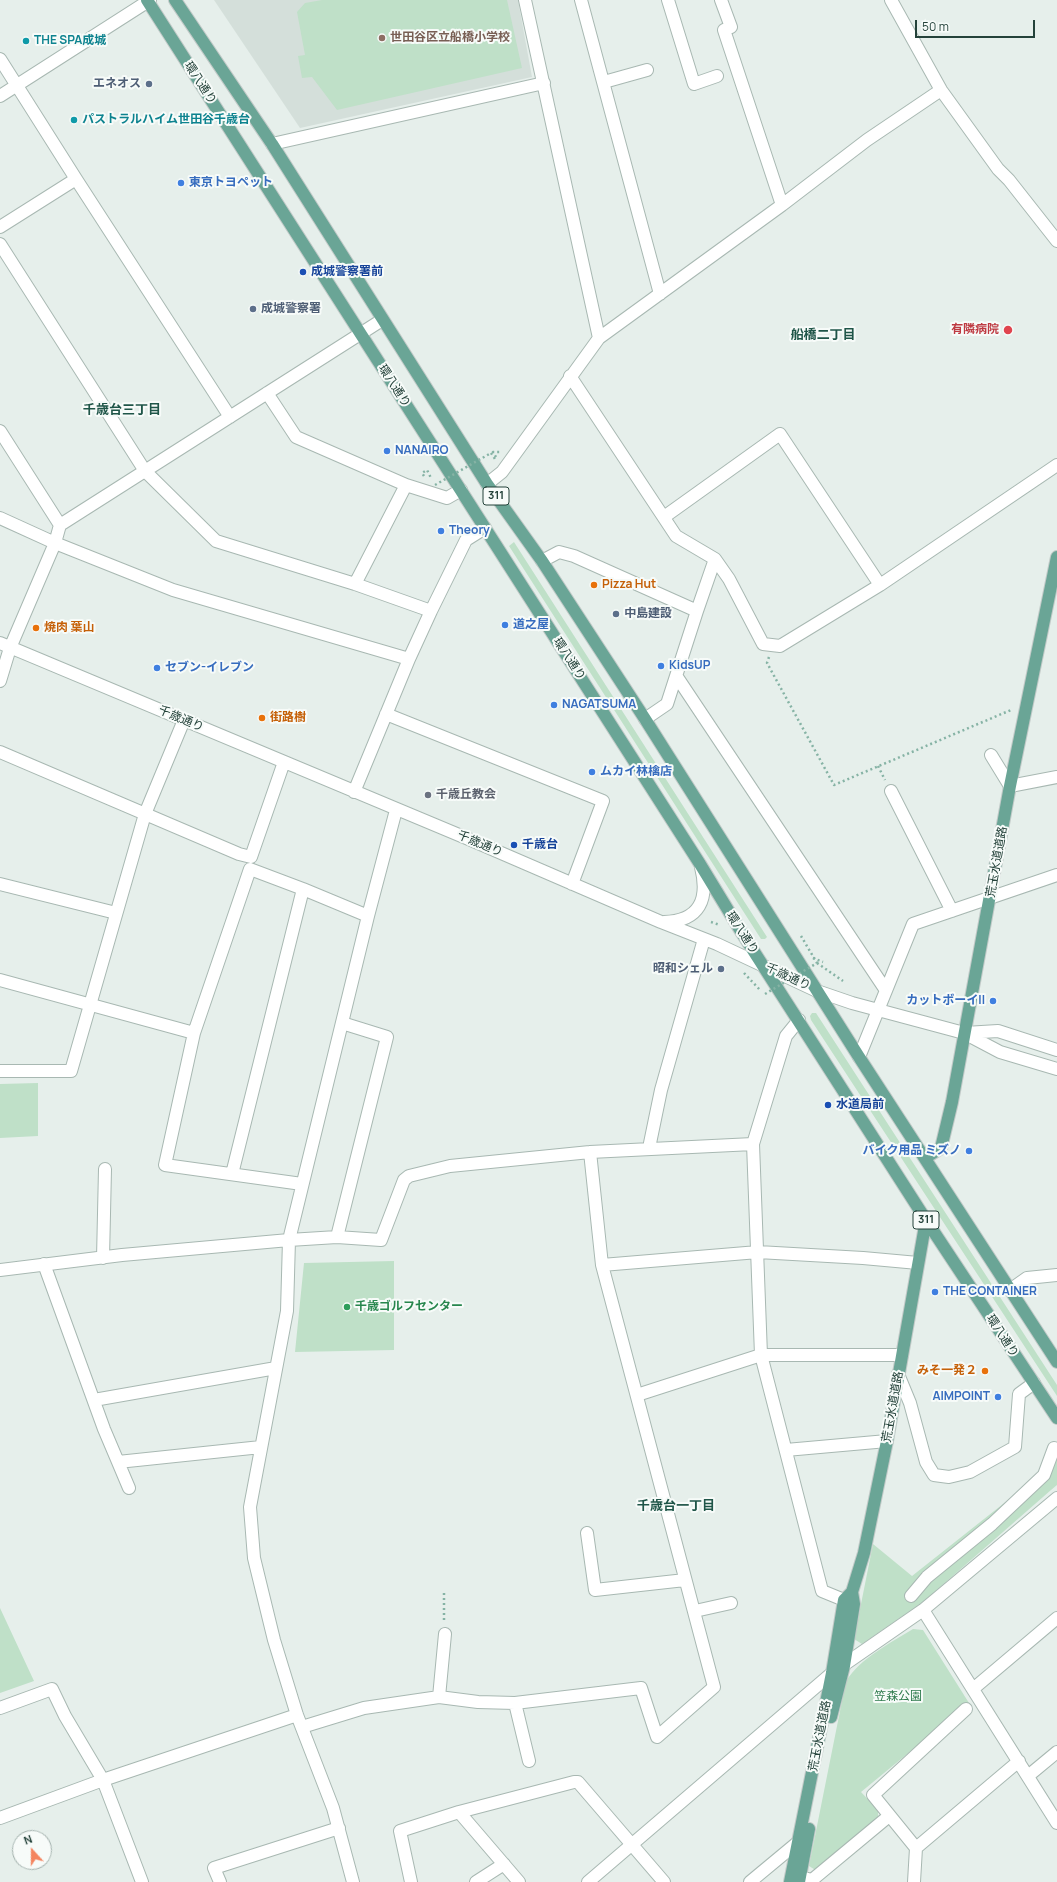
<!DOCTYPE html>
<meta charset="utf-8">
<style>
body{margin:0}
#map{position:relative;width:1057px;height:1882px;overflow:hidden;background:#e6efeb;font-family:Manrope,sans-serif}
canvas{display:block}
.north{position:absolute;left:12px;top:1830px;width:40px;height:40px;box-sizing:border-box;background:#f7fbf9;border:1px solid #a3b1ad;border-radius:50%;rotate:339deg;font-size:11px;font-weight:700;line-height:16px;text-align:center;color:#24423a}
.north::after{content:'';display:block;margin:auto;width:14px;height:18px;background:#f4845f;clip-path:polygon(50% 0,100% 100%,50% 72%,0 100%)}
.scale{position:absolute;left:915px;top:20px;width:120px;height:18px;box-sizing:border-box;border:2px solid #24423a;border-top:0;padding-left:5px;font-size:12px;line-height:14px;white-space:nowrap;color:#24423a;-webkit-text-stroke:3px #f7fbf9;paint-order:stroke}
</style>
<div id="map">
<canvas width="1057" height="1882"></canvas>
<div class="north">N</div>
<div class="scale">50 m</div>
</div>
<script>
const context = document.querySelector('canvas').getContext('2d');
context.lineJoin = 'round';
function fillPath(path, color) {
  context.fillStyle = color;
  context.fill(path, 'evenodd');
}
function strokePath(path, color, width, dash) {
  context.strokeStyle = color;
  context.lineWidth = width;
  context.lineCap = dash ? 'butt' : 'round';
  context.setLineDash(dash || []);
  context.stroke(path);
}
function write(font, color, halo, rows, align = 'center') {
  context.font = font + ' Manrope,"Noto Sans JP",sans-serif';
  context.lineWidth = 4;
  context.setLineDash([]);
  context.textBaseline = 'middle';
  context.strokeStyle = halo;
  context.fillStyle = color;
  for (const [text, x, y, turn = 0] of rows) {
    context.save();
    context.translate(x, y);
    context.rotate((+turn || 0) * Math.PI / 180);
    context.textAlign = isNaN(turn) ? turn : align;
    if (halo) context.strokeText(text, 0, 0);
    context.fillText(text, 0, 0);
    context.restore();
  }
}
const built = new Path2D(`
 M214 0H518L532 77 300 128Z`);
const green = new Path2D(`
 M322 0H507L522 68 337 110 312 77 302 78 298 56 305 55 297 12 305 3Z
 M514 542 767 937 765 939H761L509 546Z
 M812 1013H816L1057 1385V1396L811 1020 810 1016Z
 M38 1083V1136L0 1138V1084Z
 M394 1261V1350L295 1352 304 1263Z
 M1054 1454 1057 1458V1485L1051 1490 923 1602 862 1644 854 1639 873 1544 912 1576 1032 1481 1044 1464Z
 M0 1608 34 1681 0 1693Z
 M913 1629 923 1630 969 1703 861 1792 878 1810V1818L817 1871 809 1866 846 1681C862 1657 889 1644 913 1629Z`);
const path = new Path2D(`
 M491 453 495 459
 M496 457 493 452H500
 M424 476 422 473 427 470 431 478
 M769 657 767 663 834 785 1011 710
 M878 766 885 780
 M711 922 720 925
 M813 958 823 962
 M817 963 843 981
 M744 973 761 991
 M444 1593V1622`);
const minor = new Path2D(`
 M525 0 599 338
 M581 0 660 294
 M668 0 694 84 717 76
 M721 0 731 27 724 30 782 205
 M891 0 941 90 998 169 1009 180 1057 241
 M0 59 76 179 230 417
 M604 82 647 70
 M0 96 150 0
 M272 144 544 83
 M0 227 76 179
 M0 244 145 471 216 541 355 584 431 611
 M570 376 676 536 715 559 729 579 763 644 780 646 880 585 1057 465
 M267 393 296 437 406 485 447 498 461 490
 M0 431 60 525
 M487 484 502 472 599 338 782 205 867 140 941 90
 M664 517 780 434 880 585
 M0 518 55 543 173 590 409 659
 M542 561 559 552 574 556 697 611
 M355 584 406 485
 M0 643 471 840 661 922 717 944 817 991 852 1003 964 1033 1000 1052 1057 1069
 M677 677 885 989
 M0 681 10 648 55 543 60 525 382 320
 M386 714 603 801 572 884
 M645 719 667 704 697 611 715 559
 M0 752 239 854 251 857 284 762
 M991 755 1010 786 1057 777
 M891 791 952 911
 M354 792 409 659 431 611 466 540 485 528
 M0 884 116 913
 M664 922C700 921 709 899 701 867
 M0 980 194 1033
 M799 1020 786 1036 753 1144 761 1355 822 1591 844 1600
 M965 1033 998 1031 1057 1050
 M859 1057 913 924 1057 875
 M0 1071H71L145 814 184 720
 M649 1148 661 1090 704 939
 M232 1174 303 889
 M302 1184 165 1165 194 1033 250 869 303 889 368 916
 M337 1237 387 1037 342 1023
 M103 1258 105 1169
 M44 1264 104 1429 118 1462 261 1447
 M602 1265 758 1252 863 1258 918 1263
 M0 1270 122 1255 289 1240 337 1237 381 1240 404 1180 409 1176 450 1166 590 1152 753 1144
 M1010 1290 1027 1278 1057 1275
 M898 1374 910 1403 926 1462 934 1475 949 1477 970 1472 1015 1447 1019 1394 1034 1383
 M637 1395 761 1355H902
 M94 1400 276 1368
 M786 1450 887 1441
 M118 1462 129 1488
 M587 1533 595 1590 685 1580
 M911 1596 927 1577 992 1524 1044 1475 1054 1448
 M923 1610 1057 1823
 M695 1611 731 1603
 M973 1689 1057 1618
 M439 1697 445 1634
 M515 1703 529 1761
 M0 1708 52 1689 65 1716 103 1780 142 1882
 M302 1727 364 1708 439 1697 478 1702 515 1703 641 1688 657 1737 714 1687 602 1265 590 1152
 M1028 1776 1057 1752
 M459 1812 519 1882
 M0 1818 103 1780 297 1715
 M916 1848 873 1795 966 1709
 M800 1877 812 1880 889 1816
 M220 1882 214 1868 339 1828
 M353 1882 333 1808 297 1715 274 1640 254 1558 250 1507 287 1311 289 1240 368 916 396 810
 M411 1882 400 1831 459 1812 574 1782H578L664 1882
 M476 1882 504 1864
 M588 1882 832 1673 923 1610 1057 1498
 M750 1882 803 1838
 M914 1882 916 1848 1019 1761`);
const major = new Path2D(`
 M147 0 700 864 742 933 926 1220 1057 1418
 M175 0 272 144 487 484 542 561 645 719 859 1057 1057 1362
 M925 1158 941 1148 952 1102 1010 786 1057 557
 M831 1717 844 1666 854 1604 852 1592
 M790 1882 832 1673 844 1600 852 1592 864 1553 887 1441 926 1220
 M799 1882 809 1829`);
const pathBridge = new Path2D(`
 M435 485 491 453
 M765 994 817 963 801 936`);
const markers = [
 [382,38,4,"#8d6e63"],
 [26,41,4,"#0f9aa8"],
 [149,84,4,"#5c6f8a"],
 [74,120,4,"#0f9aa8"],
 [181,183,4,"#3f7fe0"],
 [303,272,4,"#1a4fb4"],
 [253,309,4,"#5c6f8a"],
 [1008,330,5,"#e0444e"],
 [387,451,4,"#3f7fe0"],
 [441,531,4,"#3f7fe0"],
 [594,585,4,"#e8710a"],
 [616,614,4,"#5c6f8a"],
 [505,625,4,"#3f7fe0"],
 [36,628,4,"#e8710a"],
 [661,666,4,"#3f7fe0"],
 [157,668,4,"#3f7fe0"],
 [554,705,4,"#3f7fe0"],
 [262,718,4,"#e8710a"],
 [592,772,4,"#3f7fe0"],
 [428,795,4,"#6b7280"],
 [514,845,4,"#1a4fb4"],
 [721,969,4,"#5c6f8a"],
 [993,1001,4,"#3f7fe0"],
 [828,1105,4,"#1a4fb4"],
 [969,1151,4,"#3f7fe0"],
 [935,1292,4,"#3f7fe0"],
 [347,1307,4,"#2e9e5b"],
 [985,1371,4,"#e8710a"],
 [998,1397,4,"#3f7fe0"]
];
const shields = [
 [496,496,26],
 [926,1220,26]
];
const shieldNames = [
 ["311",496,496],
 ["311",926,1220]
];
const educationNames = [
 ["世田谷区立船橋小学校",390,38]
];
const cultureNames = [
 ["THE SPA成城",34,41],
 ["パストラルハイム世田谷千歳台",82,120]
];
const streetNames = [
 ["環八通り",200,83,57],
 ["環八通り",394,386,57],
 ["環八通り",569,659,57],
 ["千歳通り",181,719,23],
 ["千歳通り",480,844,23],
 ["荒玉水道道路",997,862,-80],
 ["環八通り",742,933,57],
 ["千歳通り",788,977,25],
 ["環八通り",1002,1336,57],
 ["荒玉水道道路",893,1407,-80],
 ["荒玉水道道路",820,1736,-79]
];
const serviceNames = [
 ["エネオス",141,84],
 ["成城警察署",261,309,"left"],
 ["中島建設",624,614,"left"],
 ["昭和シェル",713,969]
];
const shopNames = [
 ["東京トヨペット",189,183],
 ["NANAIRO",395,451],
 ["Theory",449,531],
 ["道之屋",513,625],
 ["KidsUP",669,666],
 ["セブン-イレブン",165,668],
 ["NAGATSUMA",562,705],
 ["ムカイ林檎店",600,772],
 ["カットボーイII",985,1001,"right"],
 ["バイク用品 ミズノ",961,1151,"right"],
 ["THE CONTAINER",943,1292],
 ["AIMPOINT",990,1397,"right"]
];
const transitNames = [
 ["成城警察署前",311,272],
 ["千歳台",522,845],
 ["水道局前",836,1105]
];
const healthNames = [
 ["有隣病院",999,330]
];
const foodNames = [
 ["Pizza Hut",602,585],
 ["焼肉 葉山",44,628],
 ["街路樹",270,718],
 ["みそ一発２",977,1371,"right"]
];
const worshipNames = [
 ["千歳丘教会",436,795]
];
const leisureNames = [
 ["千歳ゴルフセンター",355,1307]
];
const parkNames = [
 ["笠森公園",898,1697]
];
const neighbourhoodNames = [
 ["船橋二丁目",823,335],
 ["千歳台三丁目",122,410],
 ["千歳台一丁目",676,1506]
];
fillPath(built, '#d4dfda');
fillPath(green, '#bfe0c8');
strokePath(minor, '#a8b8b2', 14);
strokePath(major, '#c2cac8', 14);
strokePath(path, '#86b3a5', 2.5, [2, 3]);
strokePath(minor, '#fff', 12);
strokePath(major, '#6aa596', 12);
strokePath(pathBridge, '#86b3a5', 2.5, [2, 3]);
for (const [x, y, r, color] of markers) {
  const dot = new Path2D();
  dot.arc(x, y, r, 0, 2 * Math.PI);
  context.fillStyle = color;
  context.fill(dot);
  strokePath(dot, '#f7fbf9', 1.5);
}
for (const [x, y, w] of shields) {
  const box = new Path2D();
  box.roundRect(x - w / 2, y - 9, w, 18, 3);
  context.fillStyle = '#f7fbf9';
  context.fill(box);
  strokePath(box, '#24423a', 1);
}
write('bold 11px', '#24423a', null, shieldNames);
write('bold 12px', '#785e54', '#f7fbf9', educationNames, 'left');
write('bold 12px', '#0d838f', '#f7fbf9', cultureNames, 'left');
write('12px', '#24423a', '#f7fbf9', streetNames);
write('bold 12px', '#4e5e75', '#f7fbf9', serviceNames, 'right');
write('bold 12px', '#366cbe', '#f7fbf9', shopNames, 'left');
write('bold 12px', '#164399', '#f7fbf9', transitNames, 'left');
write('bold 12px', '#be3a42', '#f7fbf9', healthNames, 'right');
write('bold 12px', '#c56008', '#f7fbf9', foodNames, 'left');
write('bold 12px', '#5b616d', '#f7fbf9', worshipNames, 'left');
write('bold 12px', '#27864d', '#f7fbf9', leisureNames, 'left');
write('12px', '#2d7a4b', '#f7fbf9', parkNames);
write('bold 13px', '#1f5548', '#f7fbf9', neighbourhoodNames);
</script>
